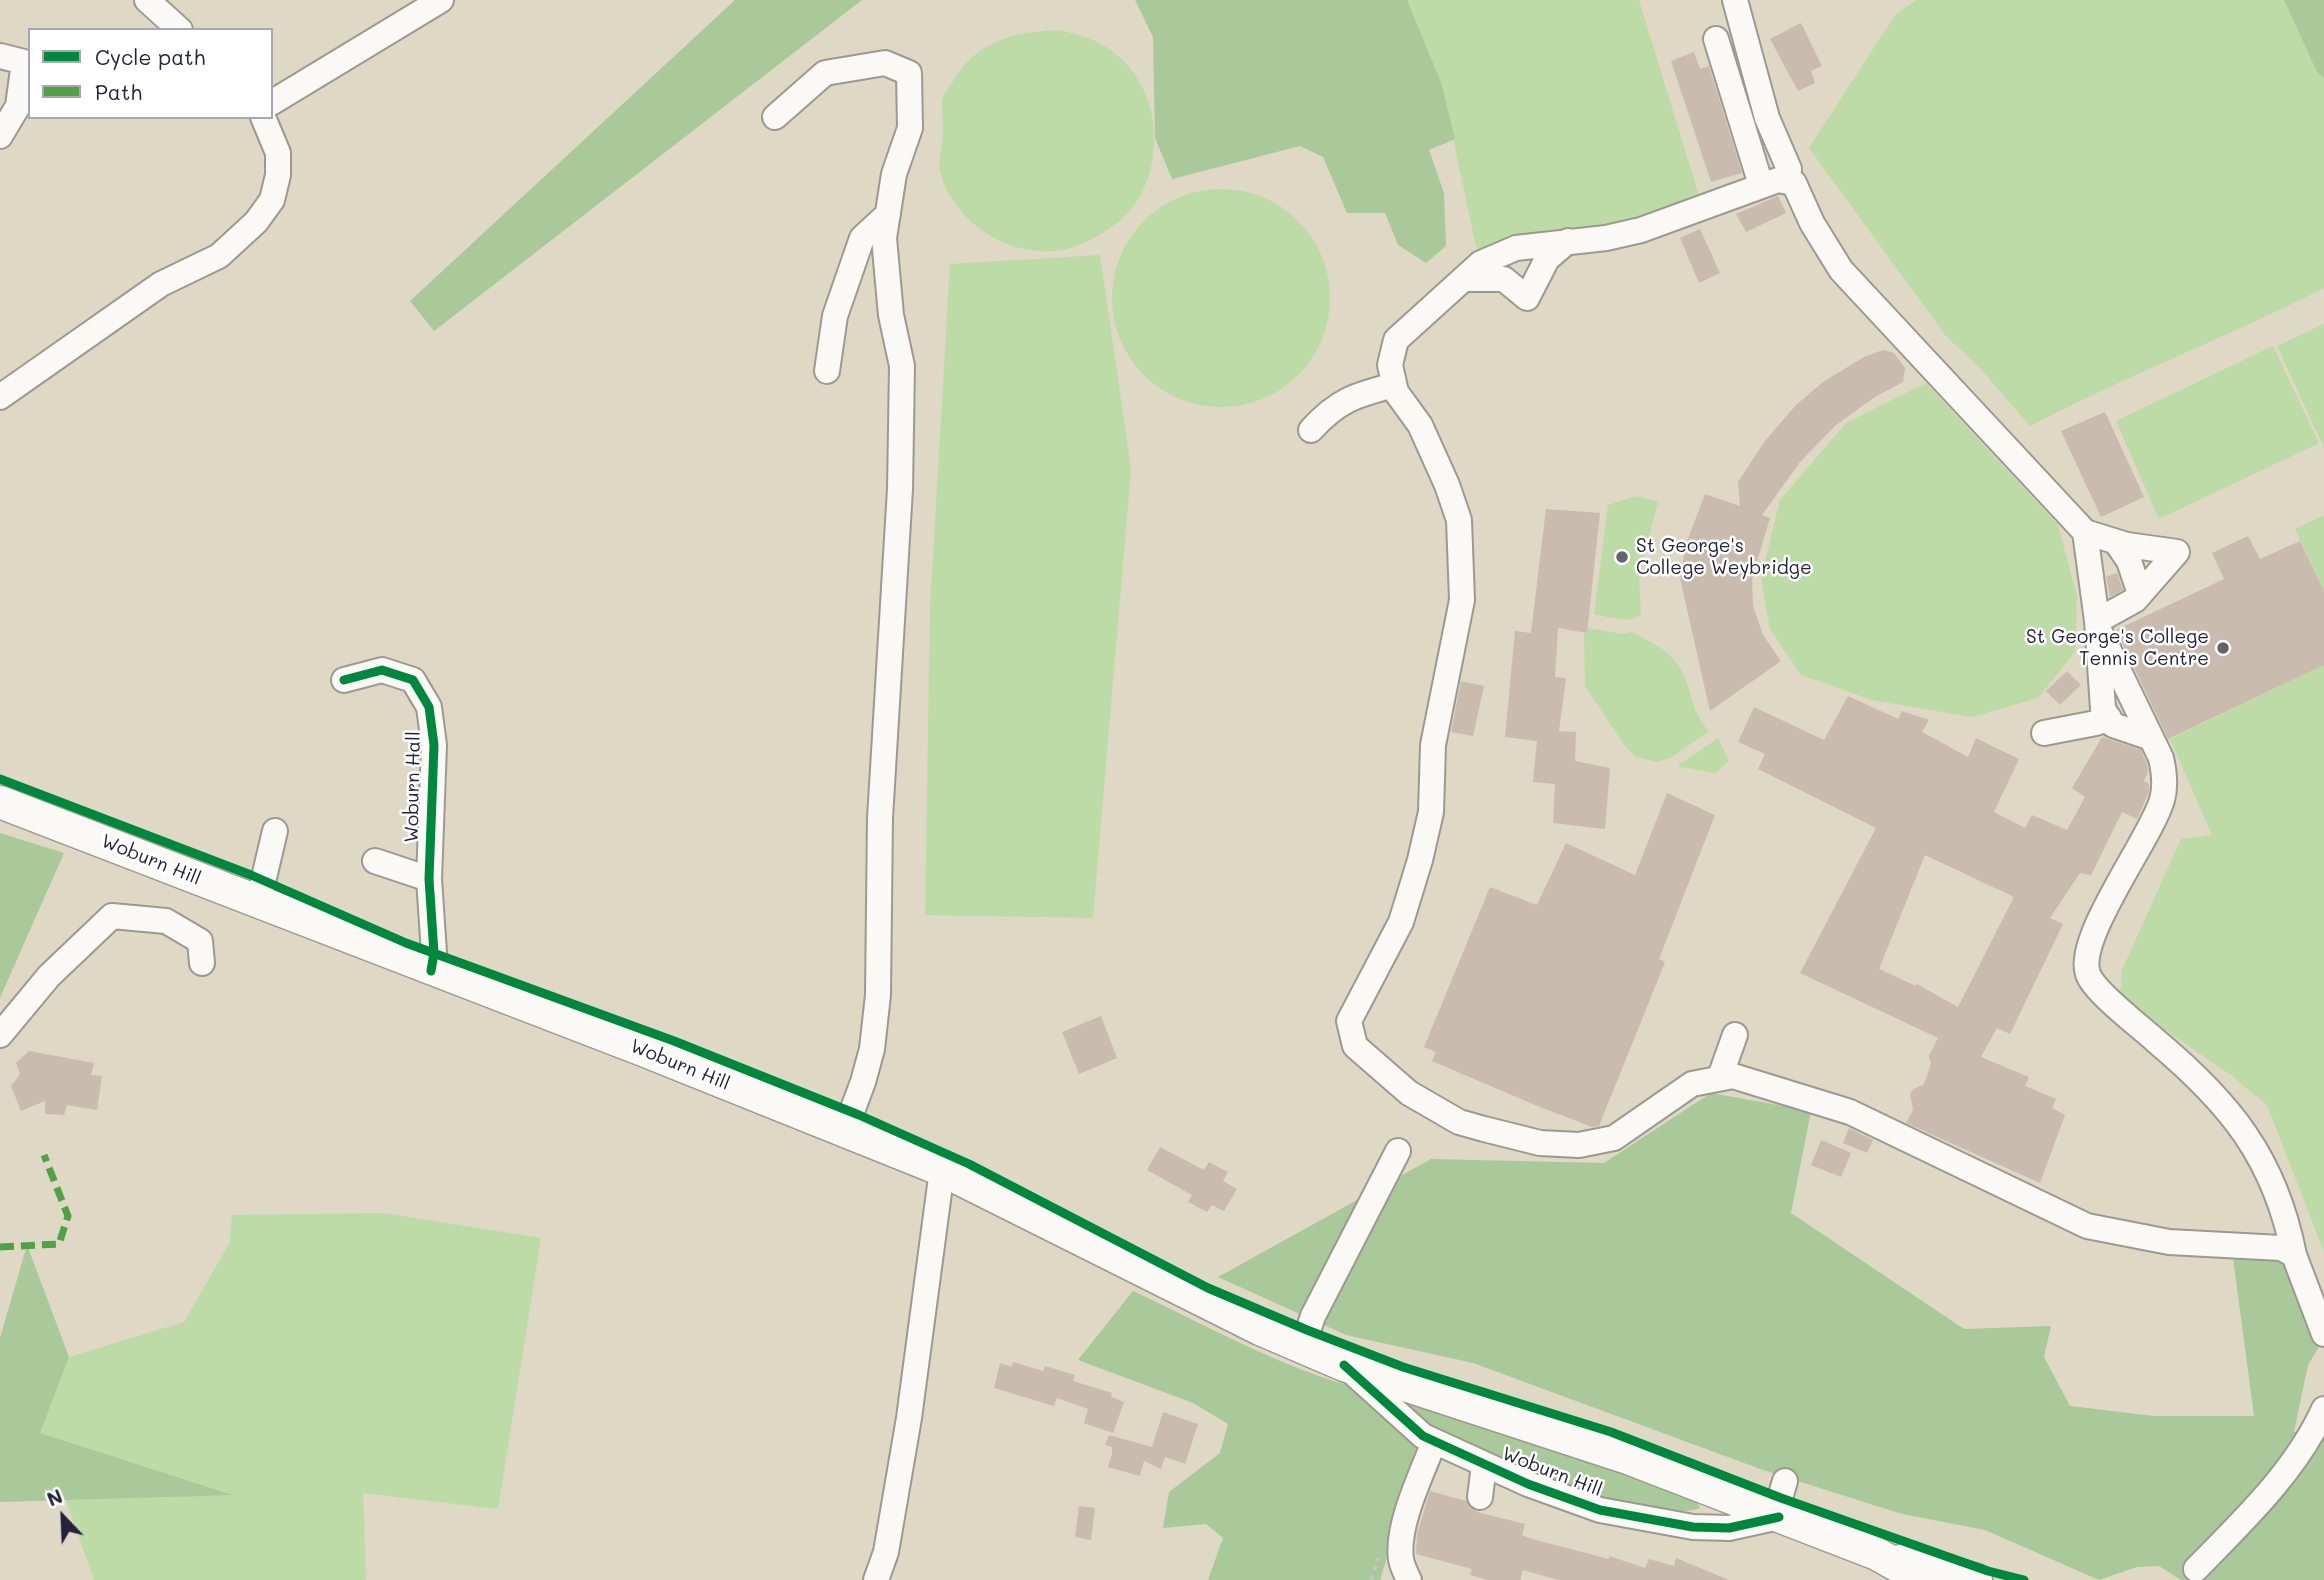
<!DOCTYPE html>
<style>
body{margin:0}
#map{position:relative;width:2324px;height:1580px;overflow:hidden;background:#ded8c4;font-family:Mali,sans-serif}
canvas{display:block}
.legend{position:absolute;left:28px;top:28px;width:245px;height:91px;box-sizing:border-box;background:#fff;border:2px solid #a7a7b1;margin:0;padding:9px 12px;list-style:none;font-size:21px;color:#22223b}
.legend li{display:flex;align-items:center;gap:14px;height:35px}
.legend b{width:35px;border:2px solid #a7a7b1}
.north{position:absolute;left:28px;top:1482px;width:70px;height:70px;-webkit-text-stroke:5px #fff;paint-order:stroke;rotate:337deg;font-size:19px;font-weight:700;line-height:28px;text-align:center;color:#22223b}
.north::after{content:'';display:block;margin:auto;width:24px;height:32px;background:#22223b;clip-path:polygon(50% 0,100% 100%,50% 72%,0 100%)}
</style>
<div id="map">
<canvas width="2324" height="1580"></canvas>
<ul class="legend">
<li><b style="height:9px;background:#00873e"></b>Cycle path</li>
<li><b style="height:9px;background:#50a245"></b>Path</li>
</ul>
<div class="north">N</div>
</div>
<script>
const context = document.querySelector('canvas').getContext('2d');
context.lineJoin = 'round';
function fillPath(path, color) {
  context.fillStyle = color;
  context.fill(path, 'evenodd');
}
function strokePath(path, color, width, dash) {
  context.strokeStyle = color;
  context.lineWidth = width;
  context.lineCap = dash ? 'butt' : 'round';
  context.setLineDash(dash || []);
  context.stroke(path);
}
function write(font, color, halo, rows, align = 'center') {
  context.font = font + ' Mali,sans-serif';
  context.lineWidth = 5;
  context.setLineDash([]);
  context.textBaseline = 'middle';
  context.strokeStyle = halo;
  context.fillStyle = color;
  for (const [text, x, y, turn = 0] of rows) {
    context.save();
    context.translate(x, y);
    context.rotate((+turn || 0) * Math.PI / 180);
    context.textAlign = isNaN(turn) ? turn : align;
    if (halo) context.strokeText(text, 0, 0);
    context.fillText(text, 0, 0);
    context.restore();
  }
}
const green = new Path2D(`
 M1407 0H1639L1699 196 1678 202 1655 217 1479 260 1441 82Z
 M1916 0H2284L2316 70 2324 79V288C2227 337 2126 376 2030 426L1979 367 1946 336 1809 148 1895 15Z
 M1059 30C1071 33 1084 36 1095 41 1151 67 1168 137 1143 190 1131 215 1111 230 1086 242 1030 270 954 231 940 170 938 159 943 145 943 133 944 123 941 112 942 101 943 95 948 88 952 83 977 40 1013 32 1059 30Z
 M1112 298a109 109 0 1 1 218 0a109 109 0 1 1-218 0Z
 M1100 255 1131 469 1093 918 925 915 930 608 950 264Z
 M2324 324V448L2277 346Z
 M2273 346 2319 443 2159 519 2116 421Z
 M1926 383 2058 525 2077 597 2075 652 2038 698 1972 717 1872 700 1801 675 1770 629 1761 579 1780 500 1846 423Z
 M1636 496 1658 502 1639 575 1641 615C1628 624 1609 617 1594 614L1608 505Z
 M2324 515V591L2295 529Z
 M1588 628 1622 634 1632 632C1649 641 1670 650 1680 668 1692 689 1691 713 1709 731L1672 757 1657 762 1636 757 1625 746 1585 686 1584 633H1587Z
 M2324 665V1252L2267 1105 2231 1075 2120 999 2122 970 2181 839 2212 835 2170 739Z
 M1718 738 1729 761 1715 773 1677 766Z
 M383 1213 541 1238 498 1509 363 1493 366 1580H94L66 1500 230 1494 39 1433 69 1357 184 1322 230 1242 232 1215Z`);
const forest = new Path2D(`
 M735 0H862L434 331 410 301Z
 M1135 0H1407L1441 82 1455 139 1429 150 1444 193 1446 246 1426 263 1398 245 1385 213H1347L1323 157 1300 146 1172 179 1155 138 1153 37Z
 M2284 0H2324V79L2316 70Z
 M0 833 64 853 0 998Z
 M1711 1093 1811 1111 1791 1213 1964 1329 2051 1326 2044 1357 2070 1406 2154 1416H2254L2233 1258 2270 1257 2295 1267 2320 1345 2308 1365 2294 1432 2324 1434V1580H2181L2159 1566 2137 1567 2099 1580 1985 1530 1902 1514 1763 1470 1473 1363 1346 1335 1218 1277 1431 1159 1604 1163Z
 M27 1245 69 1357 40 1433 233 1495 0 1502V1338Z
 M1133 1291C1213 1328 1316 1388 1402 1396L1692 1488 1700 1508C1646 1528 1482 1460 1423 1440L1380 1580H1208L1223 1538 1206 1524 1163 1528 1169 1492 1220 1453 1228 1424 1193 1403 1078 1360Z`);
const building = new Path2D(`
 M1801 23 1822 66 1811 71 1815 83 1798 91 1770 39Z
 M1694 52 1700 69 1709 66 1742 173 1711 182 1671 61Z
 M1778 196 1786 213 1746 232 1736 214Z
 M1700 229 1720 273 1699 283 1680 238Z
 M1883 350 1894 353 1905 368 1903 382 1875 397 1836 425 1800 462 1762 515 1770 518 1752 579 1753 606 1763 635 1781 661 1710 711 1680 578 1686 544 1705 494 1740 506 1738 482 1765 441 1796 405 1823 382 1864 357Z
 M2105 412 2144 497 2101 517 2061 431Z
 M1546 509 1600 513 1587 633 1558 628 1555 677 1566 678 1559 731 1576 732 1575 761 1610 768 1605 829 1553 823 1555 784 1533 782 1537 741 1505 737 1515 631 1531 633Z
 M2248 536 2260 559 2300 541 2324 591V665L2168 739 2116 630 2224 579 2212 553Z
 M2117 573 2123 590 2110 597 2106 577Z
 M2067 671 2081 685 2060 705 2046 691Z
 M1461 681 1484 686 1473 736 1451 732Z
 M1848 696 1898 719 1902 711 1929 720 1922 732 1968 757 1976 738 2019 759 1994 812 2025 828 2032 815 2067 830 2085 797 2072 788 2102 737 2141 750 2147 763 2148 771 2144 781 2149 784V792L2137 819 2122 812 2091 875 2080 873 2050 918 2063 924 2010 1034 1997 1028 1981 1057 2029 1077 2025 1086 2056 1099 2052 1108 2065 1115 2040 1183 1906 1123 1913 1110 1910 1094 1914 1089 1924 1084 1931 1064 1929 1056 1938 1038 1800 973 1876 828 1758 769 1765 754 1738 742 1754 707 1824 740ZM1925 855 2014 897 1958 1007 1917 984 1916 986 1879 969Z
 M1667 793 1715 815 1659 959 1665 962 1599 1126 1592 1127 1535 1105 1432 1061 1436 1052 1424 1047 1490 887 1537 905 1566 843 1635 875Z
 M1101 1016 1117 1058 1079 1074 1062 1032Z
 M29 1051 94 1063 91 1075 102 1076 97 1110 67 1105 64 1115 45 1114V1101L21 1111 11 1086 20 1074 16 1063Z
 M1849 1128 1873 1140 1867 1153 1843 1143Z
 M1821 1140 1851 1153 1841 1177 1811 1165Z
 M1160 1147 1204 1170 1209 1162 1228 1172 1223 1181 1237 1189 1224 1211 1212 1205 1207 1212 1188 1202 1192 1195 1147 1170Z
 M1013 1362 1043 1371 1045 1366 1075 1375 1073 1381 1112 1393 1111 1397 1124 1402 1113 1433 1084 1423 1088 1409 1057 1398 1054 1406 994 1388 1000 1363 1012 1367Z
 M1163 1412 1198 1424 1185 1464 1165 1457 1161 1469 1144 1461 1140 1476 1108 1467 1112 1454V1447L1105 1445 1109 1435 1152 1447Z
 M1430 1491 1466 1501 1477 1512 1525 1524 1522 1535 1532 1539 1609 1559V1556L1645 1568 1649 1559 1674 1566 1676 1558 1729 1580H1558L1523 1570 1520 1580H1488L1470 1575 1472 1569 1416 1554 1417 1534Z
 M1079 1506 1095 1508 1091 1540 1075 1537Z`);
const path = new Path2D(`
 M1371 1580 1378 1558`);
const minor = new Path2D(`
 M147 0 180 30
 M1735 0 1767 118 1789 169 1788 182
 M1716 39 1761 185
 M0 56 24 62 18 106 0 136
 M271 103 441 0
 M775 117 825 73 885 63 909 73 910 128 894 174 884 238 891 315 902 366 900 489 880 818 878 995 872 1049 863 1082 845 1130
 M1463 279H1504L1527 298 1547 259 1568 241
 M827 371 835 316 862 238 888 214
 M0 397 161 284 219 256 256 222 272 200 278 175V153L263 117
 M1311 430C1338 400 1356 395 1394 385
 M2085 532 2127 545 2177 552 2135 600 2097 621
 M2116 542 2129 561 2140 594
 M2098 628 2161 758C2164 771 2166 786 2162 800 2150 840 2075 938 2088 974 2094 992 2141 1027 2156 1041 2230 1103 2275 1158 2294 1255L2281 1248 2169 1242 2087 1226 1850 1112 1733 1076 1692 1084 1614 1138 1579 1145 1540 1143 1484 1129 1459 1122 1409 1093 1355 1046 1349 1021 1401 922 1420 860 1431 812 1433 745 1462 600 1459 520 1447 485 1420 425 1396 392 1390 365 1396 340 1481 263 1516 248 1606 238 1641 230 1778 180 1794 183 1812 223 1841 270 2085 532 2097 621 2103 709 2113 725 2151 738
 M344 680 382 670 413 680 429 707 434 745 429 879 434 953 431 971
 M2044 733 2096 723 2109 718
 M375 861 429 879
 M258 903 275 831
 M0 1035 49 976 112 916 166 921 200 941 202 963
 M1720 1077 1735 1035
 M2294 1255 2324 1334
 M1303 1346 1313 1316 1398 1151
 M1351 1371 1423 1436 1528 1484 1600 1510 1693 1527 1729 1528 1779 1517
 M1480 1497 1484 1465
 M1775 1515 1785 1481
 M2196 1569C2243 1521 2296 1471 2324 1409
 M876 1580 886 1552 909 1418 942 1170
 M1409 1580C1406 1574 1402 1566 1401 1559 1396 1526 1422 1473 1434 1442`);
const major = new Path2D(`
 M0 802 643 1050 942 1170 1260 1329 1344 1365 1628 1458 1877 1554 1923 1580
 M1903 1560 1976 1580`);
const quiet = new Path2D(`
 M0 1247 59 1244 68 1216 44 1155`);
const cycleway = new Path2D(`
 M344 680 382 670 413 680 429 707 434 745 429 879 434 953 431 971
 M0 779 251 875 406 943 674 1041 859 1115 969 1164 1208 1288 1307 1330 1403 1367 1611 1432 1781 1498 1988 1571 2024 1580
 M1344 1365 1423 1436 1528 1484 1600 1510 1693 1527 1729 1528 1779 1517`);
const markers = [
 [1622,557,7,"#64626b"],
 [2223,648,7,"#64626b"]
];
const poiNames = [
 ["St George's",1636,546],
 ["College Weybridge",1636,568],
 ["St George's College",2209,637,"right"],
 ["Tennis Centre",2209,659,"right"]
];
const streetNames = [
 ["Woburn Hall",413,787,-89],
 ["Woburn Hill",151,860,22],
 ["Woburn Hill",680,1065,22],
 ["Woburn Hill",1552,1472,21]
];
fillPath(green, '#bcdba7');
fillPath(forest, '#aac99b');
fillPath(building, '#cabbaf');
strokePath(minor, '#9d9990', 28);
strokePath(major, '#9d9990', 35);
strokePath(path, '#c6c5c2', 3.5, [5, 5]);
strokePath(minor, '#faf9f6', 24);
strokePath(major, '#faf9f6', 32);
strokePath(quiet, '#50a245', 7, [14, 7]);
strokePath(cycleway, '#00873e', 9);
for (const [x, y, r, color] of markers) {
  const dot = new Path2D();
  dot.arc(x, y, r, 0, 2 * Math.PI);
  context.fillStyle = color;
  context.fill(dot);
  strokePath(dot, '#fff', 2.5);
}
write('19px', '#22223b', '#fff', poiNames, 'left');
write('19px', '#22223b', '#fff', streetNames);
</script>
